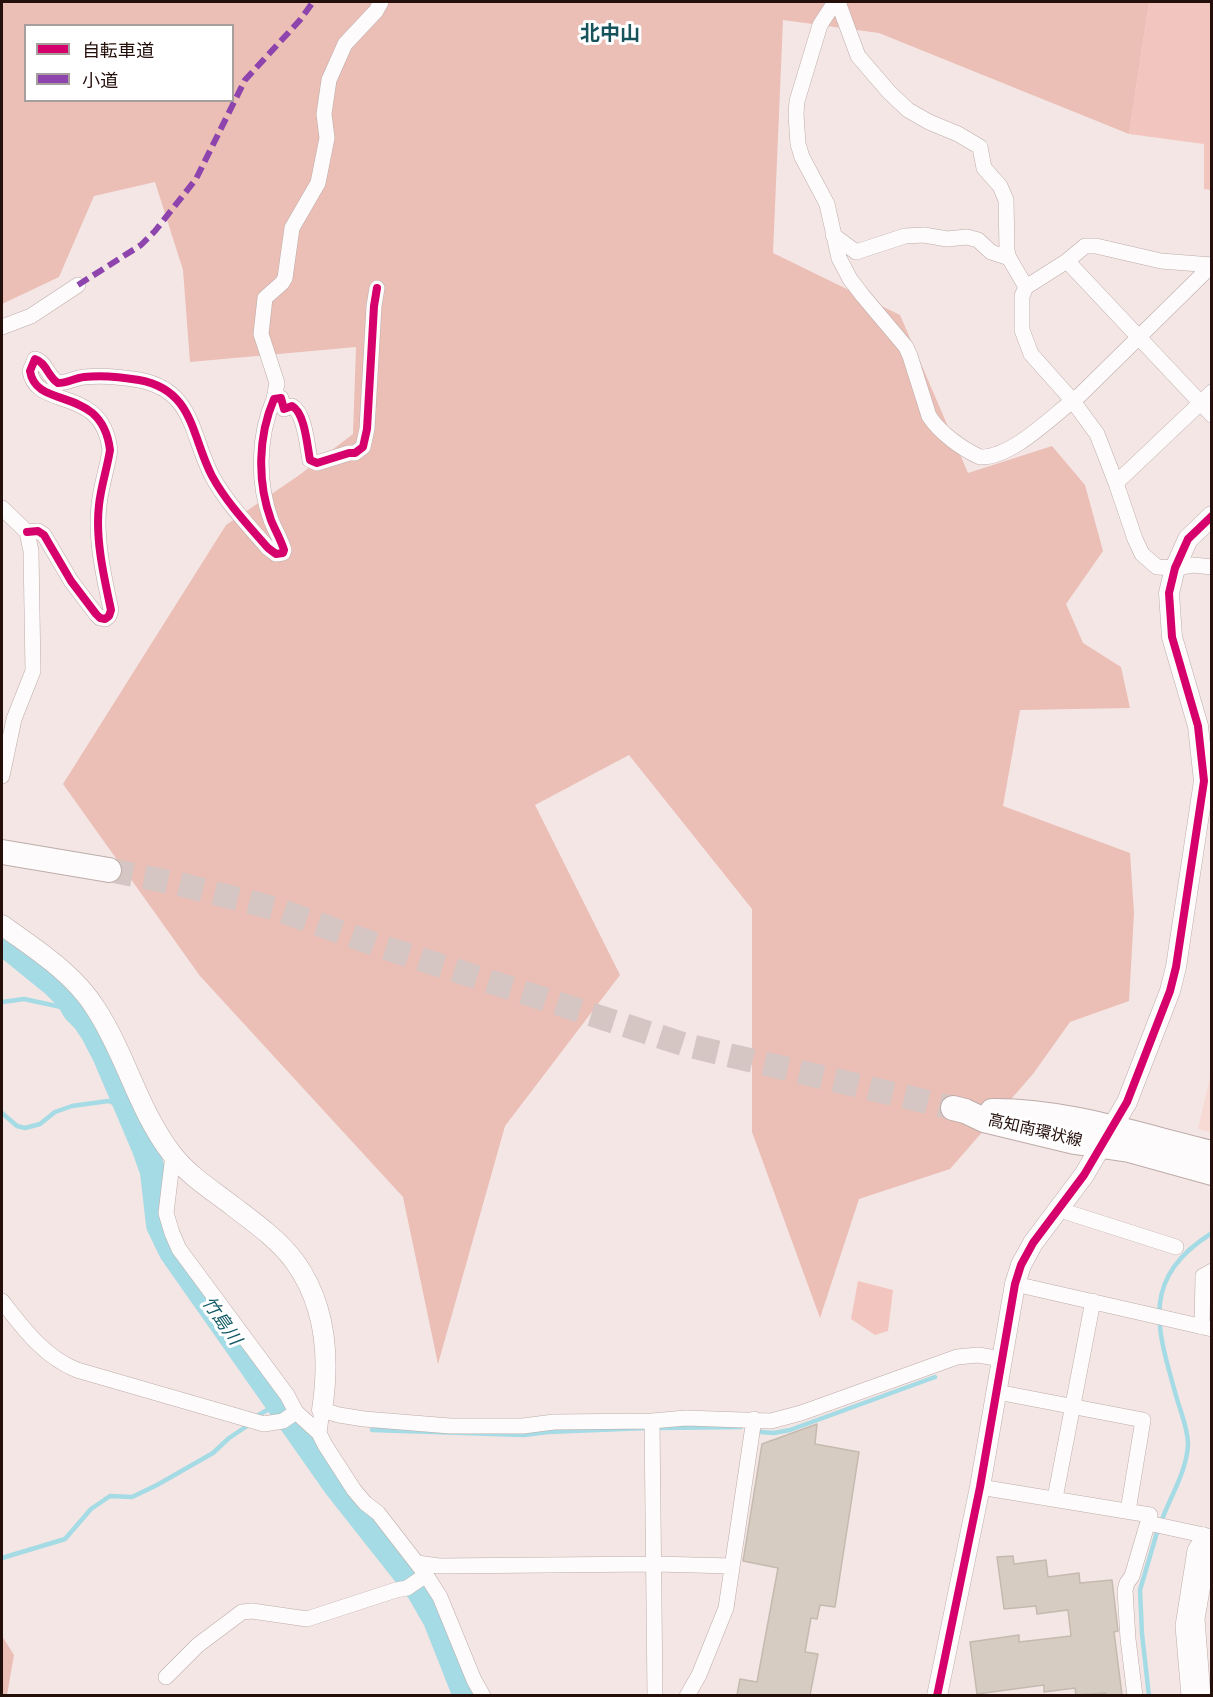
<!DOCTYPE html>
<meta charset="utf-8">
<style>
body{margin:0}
#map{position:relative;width:1213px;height:1697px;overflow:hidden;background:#f4e6e4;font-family:"Fira Sans","Noto Sans JP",sans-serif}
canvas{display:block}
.frame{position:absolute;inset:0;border:3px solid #240f0b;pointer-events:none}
.legend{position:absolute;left:24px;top:24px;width:210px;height:78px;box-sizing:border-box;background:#fff;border:2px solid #a79f9d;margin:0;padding:8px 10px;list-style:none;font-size:18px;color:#240f0b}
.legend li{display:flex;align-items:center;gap:12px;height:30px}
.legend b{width:30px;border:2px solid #a79f9d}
</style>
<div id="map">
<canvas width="1213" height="1697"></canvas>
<div class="frame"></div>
<ul class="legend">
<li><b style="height:8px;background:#d6006c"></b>自転車道</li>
<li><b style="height:8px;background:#8e44ad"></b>小道</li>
</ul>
</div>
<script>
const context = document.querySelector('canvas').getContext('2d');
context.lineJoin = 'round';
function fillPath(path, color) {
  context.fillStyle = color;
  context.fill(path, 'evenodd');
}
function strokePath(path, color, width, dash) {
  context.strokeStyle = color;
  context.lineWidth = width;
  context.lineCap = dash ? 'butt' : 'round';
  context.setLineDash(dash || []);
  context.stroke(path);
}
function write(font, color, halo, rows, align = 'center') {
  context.font = font + ' "Fira Sans","Noto Sans JP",sans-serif';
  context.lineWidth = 6;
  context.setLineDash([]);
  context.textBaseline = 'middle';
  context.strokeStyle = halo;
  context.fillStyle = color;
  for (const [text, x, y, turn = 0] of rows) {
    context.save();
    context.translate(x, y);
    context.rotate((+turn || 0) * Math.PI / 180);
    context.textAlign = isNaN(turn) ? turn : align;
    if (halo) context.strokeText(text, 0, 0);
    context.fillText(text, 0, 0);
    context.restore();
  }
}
const built = new Path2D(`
 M1211 1073V1132L1198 1129Z`);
const green = new Path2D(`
 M1149 2H1211V190L1204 189V144L1129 134Z
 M858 1281 893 1290 888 1331 875 1335 851 1319Z`);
const forest = new Path2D(`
 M2 2H1149L1129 134 879 33 783 20 773 253 900 315 968 473 1052 446 1085 485 1103 551 1066 604 1083 643 1121 667 1130 708 1020 710 1003 806 1130 853 1134 913 1129 1001 1070 1022 1033 1074 950 1169 859 1199 820 1318 752 1132V909L629 755 535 805 620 975 505 1126 438 1364 403 1197 200 976 63 784 226 525 298 476 353 434 356 347 190 362 183 270 155 182 94 196 59 277 2 304ZM26 26H232V100H26Z
 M2 1636 14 1655 7 1695H2Z`);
const stream = new Path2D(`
 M2 1002 24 999 75 1010
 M2 1113 17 1126 25 1128 40 1124 55 1112 72 1106 108 1101 128 1108
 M255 1417 269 1409 279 1406
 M660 1428 741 1427
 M372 1430 524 1435 548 1432 646 1428
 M760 1432 774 1433 790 1430 935 1377
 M1161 1522C1170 1497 1187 1471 1188 1444 1188 1429 1181 1413 1177 1399 1157 1328 1139 1279 1212 1233
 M2 1558 65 1539 91 1509 110 1496 132 1497 157 1485 213 1453 229 1438 250 1424
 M1149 1696 1142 1634 1140 1590 1158 1529`);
const river = new Path2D(`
 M2 942 55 985 69 999 75 1010 85 1020 93 1032 105 1055 145 1149 153 1172 159 1225 172 1252 337 1487 420 1592 436 1620 466 1696`);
const building = new Path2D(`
 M817 1424 815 1444 859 1452 835 1607 820 1605 817 1619 811 1618 805 1652 818 1654 810 1695H737L740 1679 757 1682 778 1568 743 1561 762 1444Z
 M1013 1556 1014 1564 1046 1560 1048 1577 1079 1573 1080 1583 1112 1580 1118 1631 1114 1632 1122 1695H1106V1693L1076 1695 1075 1688 1044 1692V1685L977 1694 970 1642 1019 1635V1642L1071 1636 1068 1610 1037 1614 1036 1606 1004 1609 997 1557Z`);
const primaryTunnel = new Path2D(`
 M109 870 179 884 273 908 380 946 686 1045 953 1108`);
const minor = new Path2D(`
 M835 2 820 25 797 101 796 114 798 144 802 157 827 204 839 258 850 279 863 296 906 347 910 356 929 416C940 433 962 449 980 457 1013 458 1054 414 1080 395L1204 273 1207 265
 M838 2 858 56 889 92 908 110 929 122 958 134 980 147 984 168 1000 186 1006 200 1007 251 1009 258 1026 287
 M833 235 856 252 905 236 924 235 947 239 967 237 978 240 991 252 1009 258
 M1067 261 1212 415
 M1212 265 1161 261 1096 246H1085L1067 261 1026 287 1022 296V330L1031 354 1072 400 1097 434 1116 483 1135 539 1142 554 1157 567 1175 568 1193 565 1212 567
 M2 327 31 316 78 285
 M274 399 277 383 261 334 265 298 282 283 285 278 292 228 318 183 327 138 324 114 329 80 345 44 376 11 381 2
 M1116 483 1212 392
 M2 508 27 532 31 551 33 671 14 719 2 776
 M27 532 38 531 44 535 71 581 96 614 100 618 105 619 109 616 111 610C104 577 95 539 99 505 101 486 107 469 110 450 102 384 36 411 30 371L35 359C46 362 48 377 58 383 67 383 75 378 84 377 101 375 122 377 139 380 194 390 191 436 212 476 226 502 248 525 268 548L276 554 283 553 284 550C281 540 275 530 271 520 257 482 258 436 274 399L281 398 284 409 292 406C305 413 307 445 310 460L317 463 349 453H355L363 447 367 429 374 306 377 288
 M173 1155 166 1213 172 1233 179 1249 287 1395 296 1412 319 1433
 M1057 1209 1176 1247
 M1015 1284 1212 1329
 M2 1301C23 1328 44 1357 77 1370L264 1424 283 1421 296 1412
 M1202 1327 1203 1276 1212 1271
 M997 1392 1143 1420 1128 1511
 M652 1421 655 1696
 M980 1487 1150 1515 1132 1576 1127 1583 1125 1590 1128 1639 1135 1696
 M1055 1498 1093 1301
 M1148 1523 1212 1537
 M417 1563 439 1566 655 1564 732 1566
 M166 1677 198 1645 242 1612 252 1611 307 1619 396 1590 407 1588 426 1575
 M483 1696 474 1680 440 1597 426 1575 378 1513 365 1503 354 1490 325 1445 319 1433 322 1410 339 1415 364 1419 450 1426H523L554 1422 652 1421 686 1418 771 1421 801 1413 957 1357 978 1355 1002 1359
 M687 1696 699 1675 726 1608 754 1419
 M1189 1696 1183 1626 1195 1550 1204 1535
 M1203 1696 1197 1619 1208 1556 1204 1535`);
const tertiary = new Path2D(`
 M2 925C35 949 74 973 96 1009 126 1055 138 1110 172 1154 189 1176 212 1190 234 1207 255 1223 279 1240 295 1262 326 1305 330 1358 322 1410
 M937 1696 980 1487 1015 1284 1021 1265 1033 1243 1084 1175 1127 1102 1170 991 1176 967 1204 781 1198 726 1172 637 1169 593 1175 568 1188 539 1212 516`);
const primary = new Path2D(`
 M2 852 109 870
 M953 1108 965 1111 984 1120 1075 1142 1129 1150 1212 1173
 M992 1111C1066 1110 1140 1136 1212 1153`);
const quiet = new Path2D(`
 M78 285 141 245 155 231 196 179 245 80 300 20 313 2`);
const cycleway = new Path2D(`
 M27 532 38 531 44 535 71 581 96 614 100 618 105 619 109 616 111 610C104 577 95 539 99 505 101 486 107 469 110 450 102 384 36 411 30 371L35 359C46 362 48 377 58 383 67 383 75 378 84 377 101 375 122 377 139 380 194 390 191 436 212 476 226 502 248 525 268 548L276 554 283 553 284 550C281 540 275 530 271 520 257 482 258 436 274 399L281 398 284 409 292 406C305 413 307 445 310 460L317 463 349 453H355L363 447 367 429 374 306 377 288
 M937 1696 980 1487 1015 1284 1021 1265 1033 1243 1084 1175 1127 1102 1170 991 1176 967 1204 781 1198 726 1172 637 1169 593 1175 568 1188 539 1212 516`);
const streetNames = [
 ["高知南環状線",1035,1131,13]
];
const waterNames = [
 ["竹島川",221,1321,55]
];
const quarterNames = [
 ["北中山",610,34]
];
fillPath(built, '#f8dad5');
fillPath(green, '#f2c6be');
fillPath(forest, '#ebbeb6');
strokePath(stream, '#a4dbe5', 4.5);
strokePath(river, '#a4dbe5', 26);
fillPath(building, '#d6ccc1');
strokePath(building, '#c4baaf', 1.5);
strokePath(primaryTunnel, '#d5c6c3', 24, [24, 12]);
strokePath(minor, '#bdaca9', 16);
strokePath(tertiary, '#bdaca9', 21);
strokePath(primary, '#bdaca9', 26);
strokePath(minor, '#fdfbfb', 15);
strokePath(tertiary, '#fdfbfb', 20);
strokePath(primary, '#fdfbfb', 24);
strokePath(quiet, '#8e44ad', 6, [12, 6]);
strokePath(cycleway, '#d6006c', 8);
write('16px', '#240f0b', '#fff', streetNames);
write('italic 18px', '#0f5863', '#fff', waterNames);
write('bold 20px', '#18525b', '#fff', quarterNames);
</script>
